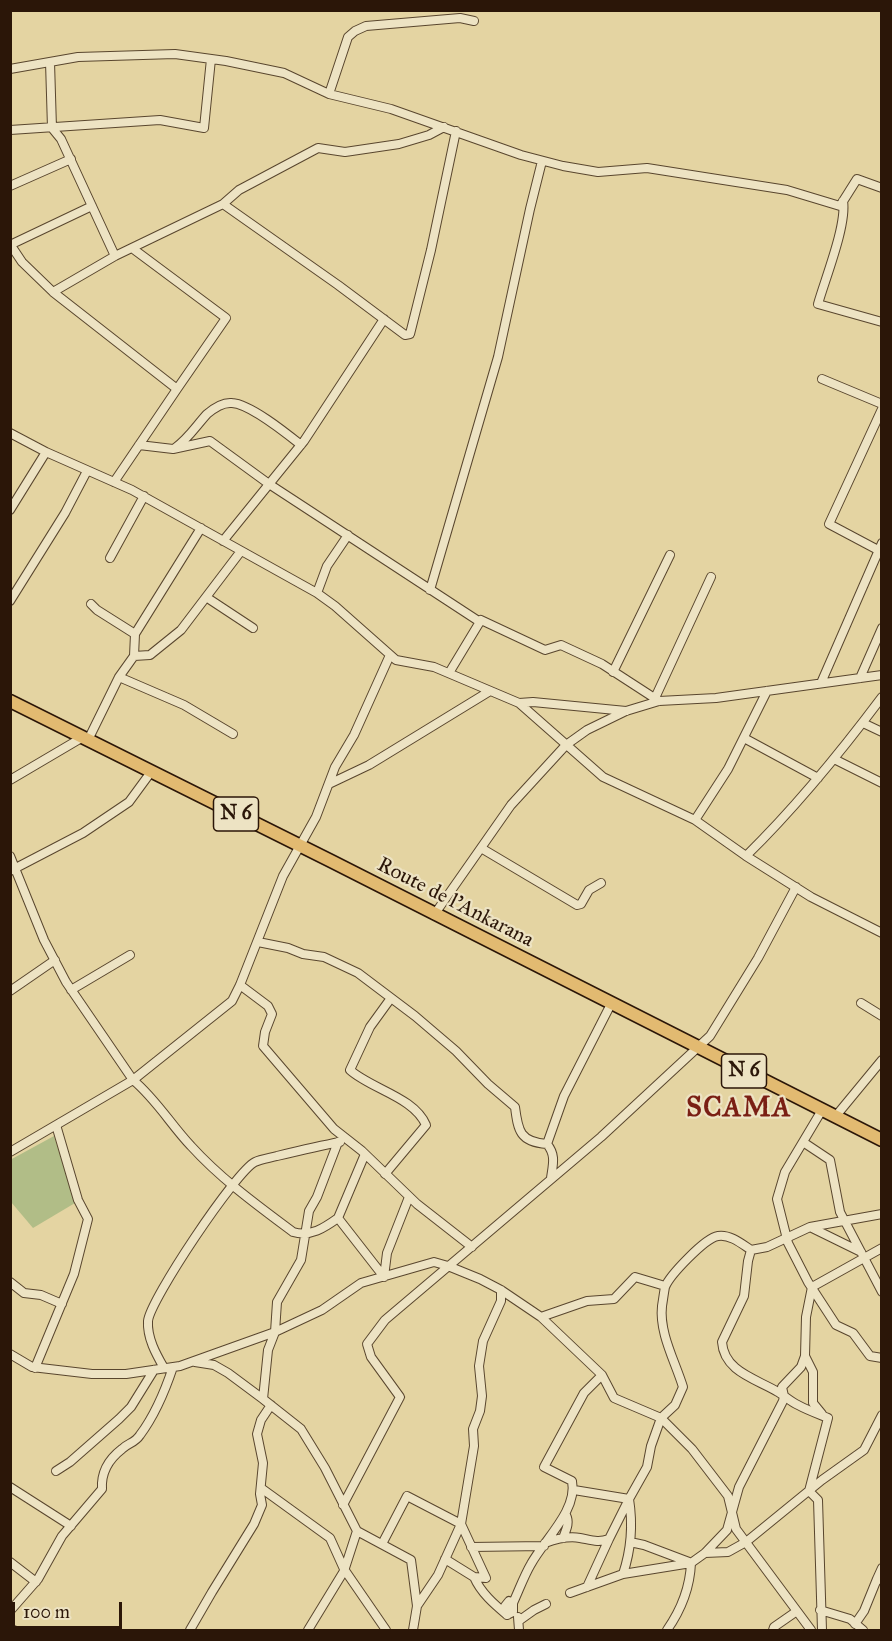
<!DOCTYPE html>
<style>
body{margin:0}
#map{position:relative;width:892px;height:1641px;overflow:hidden;background:#e4d4a2;font-family:"IM FELL Great Primer",serif}
canvas{display:block}
.frame{position:absolute;inset:0;border:12px solid #2b1608;pointer-events:none}
.scale{position:absolute;left:12px;top:1602px;width:110px;height:27px;box-sizing:border-box;border:3px solid #2b1608;border-top:0;padding-left:8px;font-size:18px;line-height:21px;white-space:nowrap;color:#2b1608;-webkit-text-stroke:4px #ede3c3;paint-order:stroke}
</style>
<div id="map">
<canvas width="892" height="1641"></canvas>
<div class="frame"></div>
<div class="scale">100 m</div>
</div>
<script>
const context = document.querySelector('canvas').getContext('2d');
context.lineJoin = 'round';
function fillPath(path, color) {
  context.fillStyle = color;
  context.fill(path, 'evenodd');
}
function strokePath(path, color, width, dash) {
  context.strokeStyle = color;
  context.lineWidth = width;
  context.lineCap = dash ? 'butt' : 'round';
  context.setLineDash(dash || []);
  context.stroke(path);
}
function write(font, color, halo, rows, align = 'center') {
  context.font = font + ' "IM FELL Great Primer",serif';
  context.lineWidth = 4.5;
  context.setLineDash([]);
  context.textBaseline = 'middle';
  context.strokeStyle = halo;
  context.fillStyle = color;
  for (const [text, x, y, turn = 0] of rows) {
    context.save();
    context.translate(x, y);
    context.rotate((+turn || 0) * Math.PI / 180);
    context.textAlign = isNaN(turn) ? turn : align;
    if (halo) context.strokeText(text, 0, 0);
    context.fillText(text, 0, 0);
    context.restore();
  }
}
const green = new Path2D(`
 M54 1136 75 1203 33 1228 11 1202 10 1160Z`);
const minor = new Path2D(`
 M50 62 52 128 61 139 115 256 223 204 338 285 405 335 410 334 431 250 456 131
 M10 69 78 57 175 54 226 61 284 73 329 94 391 109 521 155 563 166 598 172 647 168 787 190 840 206 857 179 882 188
 M329 94 348 37 355 31 366 26 460 18 474 21
 M10 130 160 120 204 128 211 59
 M10 186 71 159
 M843 201C847 225 825 279 818 304L882 322
 M223 204 239 190 318 148 345 152 399 144 429 135 444 127
 M10 244 22 262 53 292 177 389 114 482
 M10 245 92 206
 M132 248 226 318 177 389
 M53 292 115 256
 M822 379 882 404
 M10 433 46 452
 M139 445 173 449 210 441 269 484 480 622
 M175 448C188 439 196 426 207 414 214 408 223 402 232 403 250 404 286 433 301 445
 M10 510 46 452 132 490 317 593 335 606 396 660 434 667 519 703 533 702 626 711
 M223 541 304 441 384 319
 M878 550 829 524 882 409
 M110 558 144 496
 M430 590 498 357 530 209 542 161
 M317 593 327 566 348 535
 M206 597 253 628
 M10 601 65 513 87 471
 M135 634 201 528
 M134 656 150 655 181 630 241 551
 M613 672 670 555
 M449 673 481 620 545 650 561 645 602 664 659 701
 M119 677 184 705 233 734
 M860 678 882 628
 M821 683 882 543
 M882 697C840 753 796 807 746 856L811 897 882 933
 M655 698 711 577
 M519 703 603 777 695 820 728 769 767 691
 M863 723 882 732
 M744 738 818 778
 M88 740 119 677 134 656 135 634 97 610 91 604
 M834 759 882 783
 M10 780 83 737
 M329 784 369 765 490 691
 M695 820 746 856
 M481 848 577 905 581 904 589 890 601 883
 M10 856 44 940 66 982 133 1080 10 1152
 M10 871 83 833 129 802 151 772
 M434 915 511 805 566 745 587 730 626 711 659 701 716 698 882 675
 M258 942 288 948 303 954 324 957 358 973 415 1016 456 1051 488 1084 515 1107C518 1131 520 1142 547 1144 556 1155 553 1164 551 1178
 M240 985 268 1006 272 1014 265 1032 263 1046 334 1129 362 1151 417 1204 472 1247
 M71 990 130 955
 M10 991 55 960
 M861 1003 882 1016
 M822 1110 785 1172 777 1199 788 1243 808 1282 836 1325 853 1333 870 1356 882 1358
 M835 1117 882 1060
 M338 1142 317 1197 309 1211 301 1260 277 1302 275 1332 268 1350 263 1399 301 1429 325 1468 357 1531 411 1560 417 1606 413 1630
 M803 1142 830 1160 840 1212 882 1292
 M547 1144 564 1096 611 1004
 M365 1154 338 1218 384 1277
 M385 1174 426 1125C414 1097 371 1089 350 1070L370 1027 391 998
 M338 1218C324 1228 311 1237 293 1232 257 1205 221 1179 191 1146 171 1125 156 1099 133 1080L232 1001 240 985 283 876 316 817 335 767 354 735 390 655
 M810 1227 882 1214
 M751 1250 748 1261 744 1296 722 1342C724 1372 757 1379 778 1392 785 1396 791 1402 798 1405 807 1410 818 1414 828 1418
 M384 1277 387 1253 409 1197
 M10 1282 24 1293 41 1295 62 1304
 M541 1317 587 1301 614 1299 635 1277 665 1286
 M10 1354 32 1367 92 1374H126L180 1366 275 1332 322 1310 361 1283 434 1262 448 1266 480 1279 501 1290 541 1317 602 1375 614 1398 661 1418 692 1449 728 1496 736 1529 811 1630
 M195 1362 214 1365 228 1373 263 1399
 M35 1368 74 1274 88 1219 78 1200 56 1125
 M164 1368C156 1354 147 1338 148 1321 150 1300 236 1171 255 1162 261 1159 270 1158 277 1156 298 1151 319 1146 340 1142
 M822 1414 813 1403V1372L805 1356 806 1317 812 1287 882 1248
 M56 1471 70 1462 119 1419 131 1407 154 1370
 M10 1487 71 1526
 M261 1488 330 1538 344 1569 386 1630
 M574 1490 629 1499 647 1467 651 1446 661 1418 675 1405 683 1387C675 1361 659 1333 662 1306 663 1300 664 1292 665 1287 670 1275 705 1238 718 1236 730 1234 742 1244 751 1250L767 1247 810 1227 861 1252
 M343 1505 400 1397 371 1357 367 1344 385 1320 601 1137 710 1036 758 958 796 887
 M563 1538C566 1530 570 1523 566 1515
 M630 1542 644 1545 689 1562
 M545 1543C556 1539 569 1536 580 1538 591 1540 598 1543 609 1539L629 1499C633 1524 631 1550 623 1574L570 1593
 M382 1544 407 1496 461 1524 486 1578 474 1577 445 1559
 M471 1547 544 1546
 M705 1553 728 1552 746 1542 822 1480 864 1450 882 1415
 M10 1562 36 1582
 M623 1574 691 1563 705 1553 727 1530 739 1487 783 1401 784 1396 782 1387 801 1367 805 1356
 M474 1577C481 1593 494 1604 507 1615L513 1612V1603L509 1601 505 1606 507 1615
 M877 1579 882 1568
 M587 1587 609 1539
 M513 1603C519 1590 524 1576 531 1564 544 1540 578 1510 572 1481L544 1467 584 1393 602 1375
 M417 1606 438 1575 461 1524 474 1446 473 1429 480 1411 482 1396 479 1366 483 1341 501 1301V1290
 M820 1610 850 1619 863 1630
 M10 1611 38 1579 62 1536 102 1489C101 1473 109 1459 122 1449 128 1443 135 1443 140 1435 155 1415 165 1391 173 1367
 M518 1617 519 1630
 M520 1620 534 1610 546 1604
 M855 1624 864 1611 877 1579 882 1580
 M10 1629 14 1630
 M190 1630 212 1592 254 1524 262 1505 260 1494 263 1463 257 1434 261 1420 271 1405
 M308 1630 344 1571 357 1531
 M667 1630C681 1610 690 1587 691 1563
 M773 1630 774 1627 797 1611
 M822 1630 818 1500 809 1491 828 1418`);
const primary = new Path2D(`
 M10 701 331 861 882 1140`);
const shields = [
 [236,814,45],
 [744,1071,45]
];
const shieldNames = [
 ["N 6",236,814],
 ["N 6",744,1071]
];
const streetNames = [
 ["Route de l'Ankarana",455,903,27]
];
const districtNames = [
 ["SCAMA",739,1109]
];
fillPath(green, '#b1bd87');
strokePath(minor, '#59462e', 10);
strokePath(primary, '#2b1608', 15);
strokePath(minor, '#ede3c3', 8);
strokePath(primary, '#e2ba71', 12);
for (const [x, y, w] of shields) {
  const box = new Path2D();
  box.roundRect(x - w / 2, y - 17, w, 34, 4.5);
  context.fillStyle = '#ede3c3';
  context.fill(box);
  strokePath(box, '#2b1608', 1.5);
}
write('bold 20px', '#2b1608', null, shieldNames);
write('21px', '#2b1608', '#ede3c3', streetNames);
context.letterSpacing = '1.5px';
write('bold 27px', '#7a1f14', '#ede3c3', districtNames);
context.letterSpacing = '0px';
</script>
